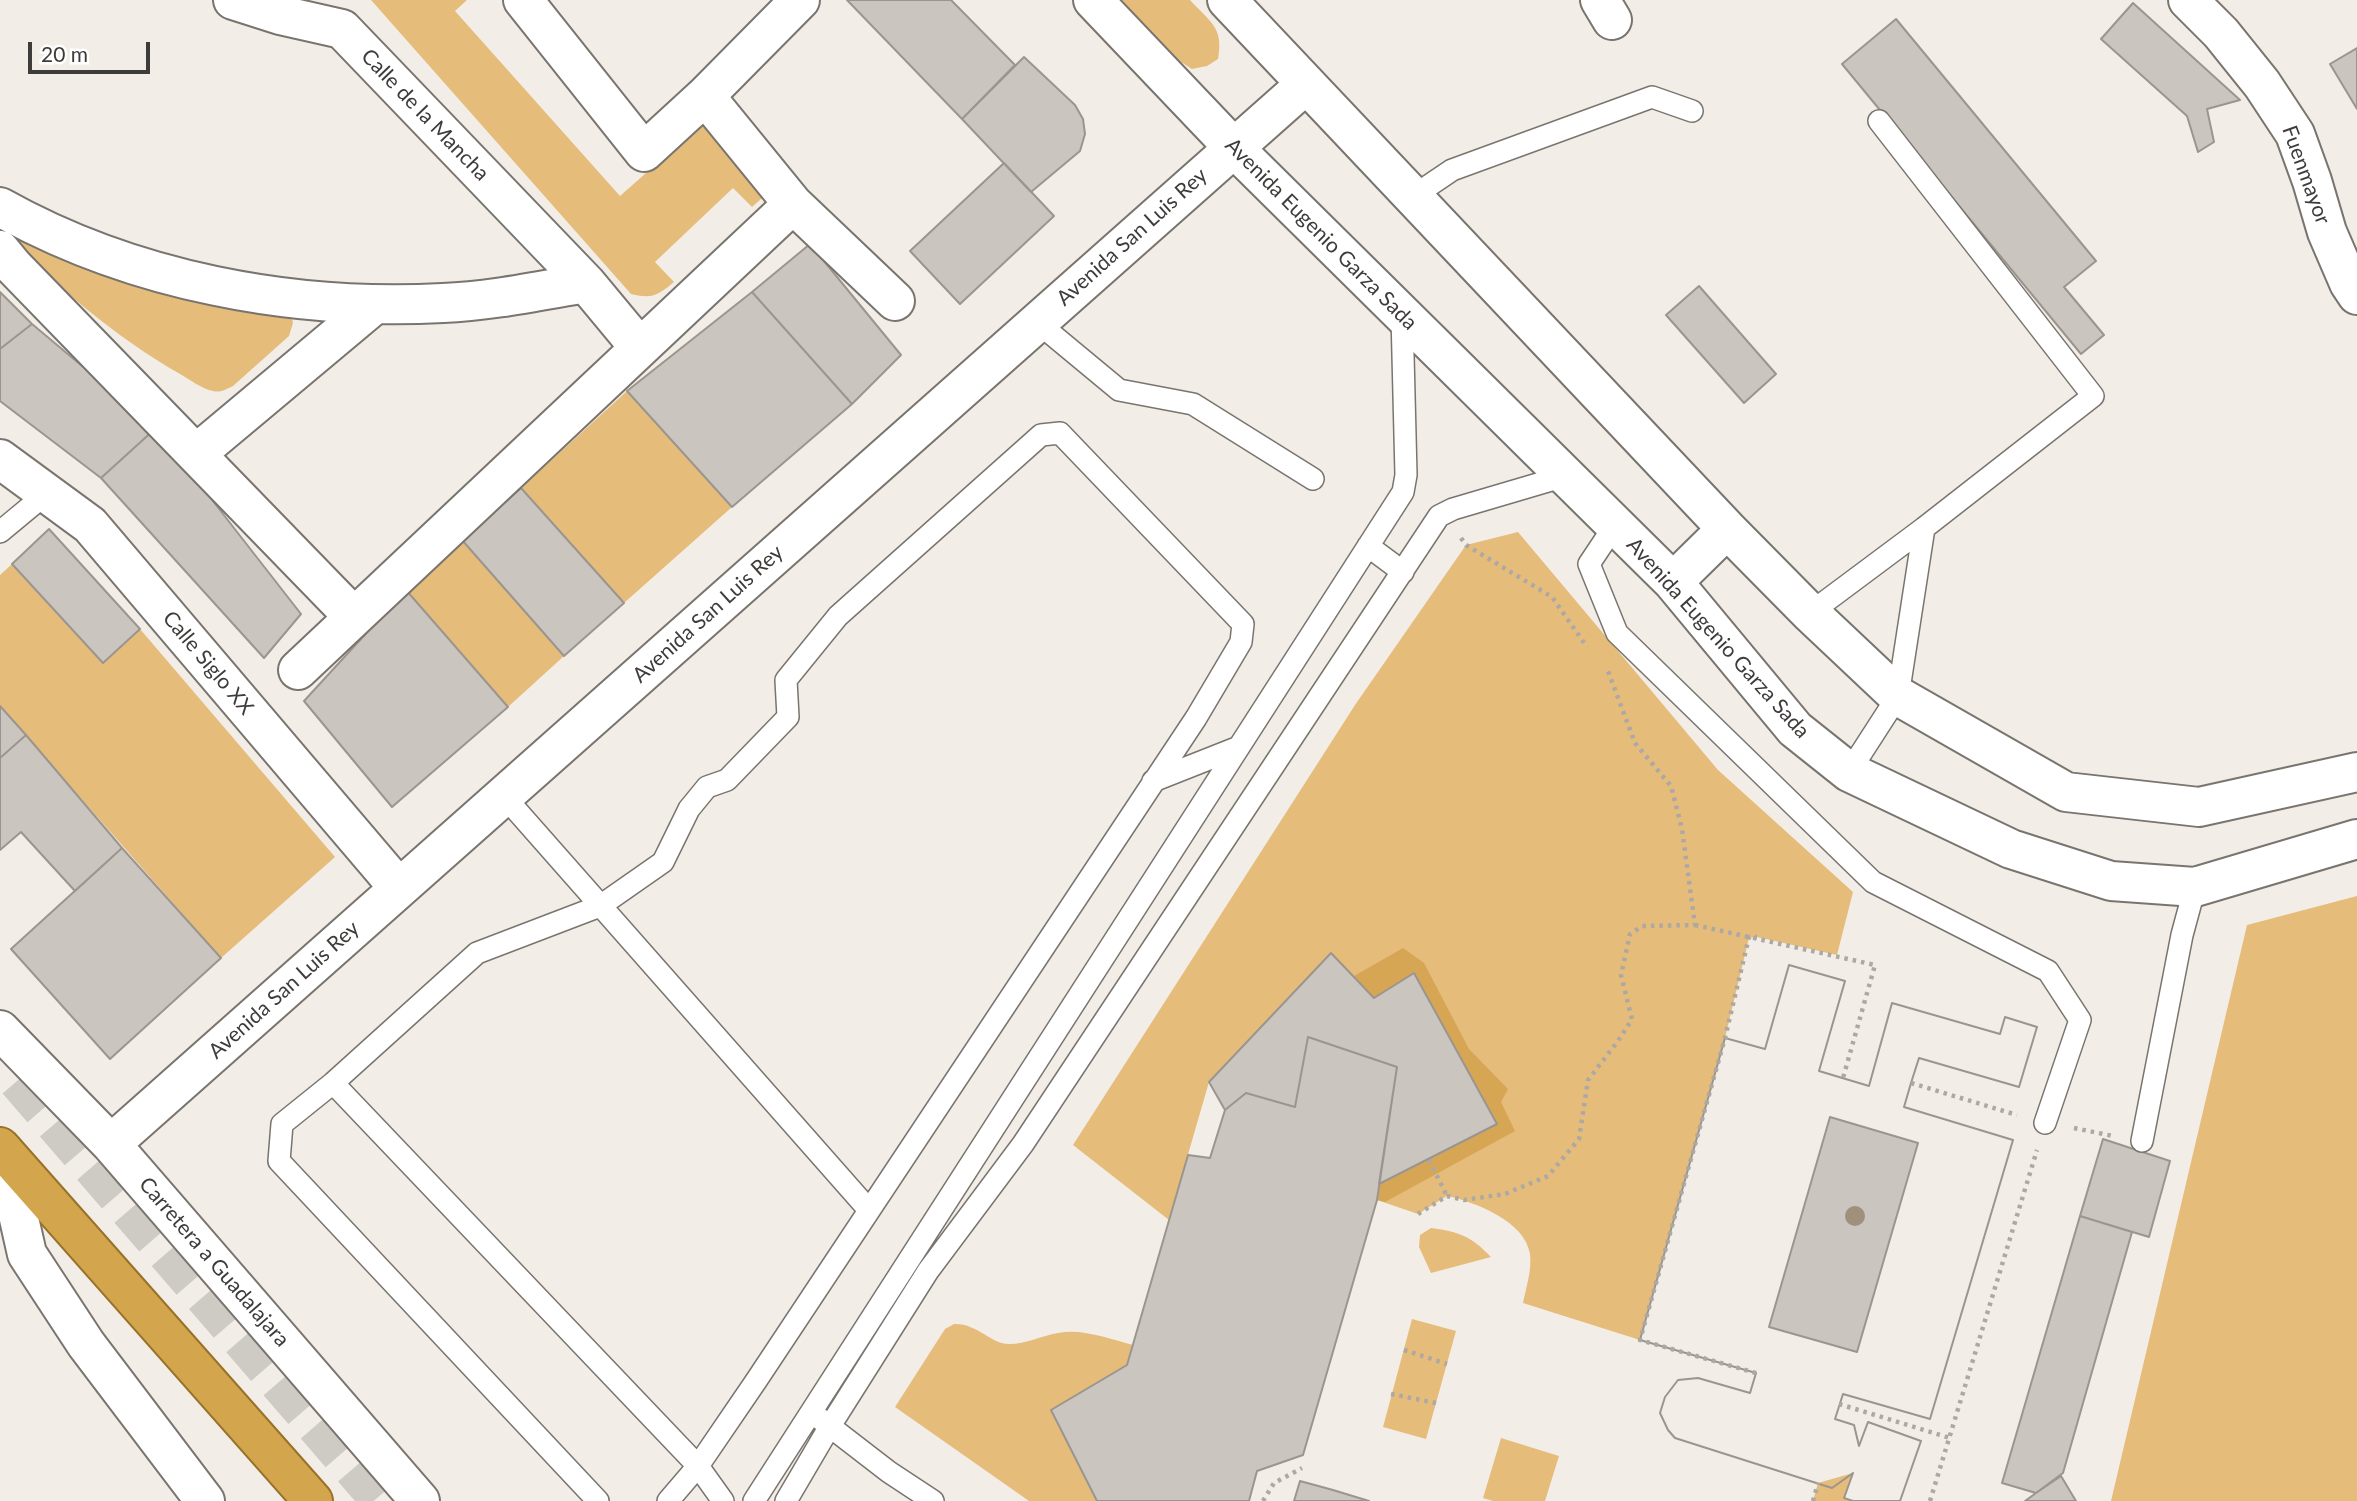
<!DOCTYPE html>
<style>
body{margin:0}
#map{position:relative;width:2357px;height:1501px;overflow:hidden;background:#f2eee7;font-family:Lato,sans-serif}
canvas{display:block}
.scale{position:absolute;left:28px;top:42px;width:122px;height:32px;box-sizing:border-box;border:4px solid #3e3c3a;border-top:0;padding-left:9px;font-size:21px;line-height:24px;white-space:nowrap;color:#3e3c3a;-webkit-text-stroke:5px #fff;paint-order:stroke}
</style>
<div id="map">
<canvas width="2357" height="1501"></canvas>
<div class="scale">20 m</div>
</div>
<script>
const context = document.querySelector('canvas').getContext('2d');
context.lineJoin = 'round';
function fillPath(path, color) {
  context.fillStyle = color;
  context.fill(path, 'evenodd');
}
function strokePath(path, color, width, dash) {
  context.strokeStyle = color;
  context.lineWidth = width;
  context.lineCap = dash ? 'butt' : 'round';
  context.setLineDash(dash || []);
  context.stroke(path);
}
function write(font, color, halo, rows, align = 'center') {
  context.font = font + ' Lato,sans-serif';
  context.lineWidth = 5;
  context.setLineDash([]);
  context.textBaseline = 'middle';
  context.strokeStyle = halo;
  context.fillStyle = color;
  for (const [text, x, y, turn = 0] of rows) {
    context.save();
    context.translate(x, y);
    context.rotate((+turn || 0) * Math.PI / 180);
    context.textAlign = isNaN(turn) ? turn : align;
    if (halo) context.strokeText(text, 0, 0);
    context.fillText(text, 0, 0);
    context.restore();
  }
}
const green = new Path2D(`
 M371 0H467L455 11 620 196 707 119 769 192 752 207 733 188 655 262 674 282C657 296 652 299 631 294Z
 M1120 0H1190C1210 22 1224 27 1218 59L1207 66 1192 69 1170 55Z
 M0 221 291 314 293 323 289 336 233 386C226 389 221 393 213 391 202 389 189 379 180 374 113 336 55 284 0 231Z
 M627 391 732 507 624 603 521 488Z
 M1518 532 1718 770 1853 892 1837 955 1757 937 1749 938 1725 1038 1640 1340 1523 1303C1526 1288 1532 1270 1530 1254 1525 1221 1475 1202 1447 1196L1418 1214 1377 1200 1379 1184 1497 1124 1414 974 1374 998 1331 953 1209 1082 1169 1220 1073 1145 1355 705 1466 545Z
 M462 540 564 656 508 707 406 590Z
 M12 564 103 663 140 629 335 857 221 958 0 706V575Z
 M2357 896V1501H2111L2247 925Z
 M1431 1228C1460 1232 1471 1236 1491 1257L1431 1273 1419 1247 1420 1235Z
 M1412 1319 1456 1331 1426 1439 1383 1427Z
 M954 1324C977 1323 991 1344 1009 1344 1026 1344 1041 1336 1058 1333 1082 1328 1110 1339 1133 1345L1127 1365 1051 1411 1097 1501H1029L895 1407 945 1329Z
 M1501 1438 1559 1456 1545 1501H1493L1483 1498Z
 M1853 1473 1845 1498 1853 1501H1813L1818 1483Z`);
const water = new Path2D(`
 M1403 948 1424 963 1469 1049 1508 1089 1501 1102 1515 1131 1385 1202 1377 1200 1379 1184 1497 1124 1415 974 1374 998 1354 976Z`);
const building = new Path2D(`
 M847 0H951L1015 65 962 119Z
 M2133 3 2240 100 2207 109 2214 142 2198 152 2187 116 2101 39Z
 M1896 19 2096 261 2064 287 2104 335 2081 354 1842 64Z
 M2357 48V109L2330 64Z
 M1024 57 1075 105 1083 119 1085 134 1080 151 1031 192 962 119Z
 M1004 163 1054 216 960 304 910 251Z
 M810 244 901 355 852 404 752 292Z
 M1699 286 1776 374 1744 403 1666 315Z
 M0 292 32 324 0 349Z
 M752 292 852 404 732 507 627 391Z
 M32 324 156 428 101 478 0 401V349Z
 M156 428 301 614 264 658 101 478Z
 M521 488 624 603 564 656 462 540Z
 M49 529 140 629 103 663 12 564Z
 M406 590 508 707 392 807 304 701Z
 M0 706 26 735 0 758Z
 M26 735 122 848 75 891 21 832 0 850V758Z
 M122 848 221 958 110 1059 11 949Z
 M1331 953 1374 998 1414 973 1497 1124 1379 1184 1397 1067 1308 1037 1295 1107 1246 1093 1225 1110 1209 1082Z
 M1789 965 1845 981 1819 1071 1869 1086 1892 1003 2000 1034 2005 1017 2037 1027 2019 1087 1919 1058 1911 1083 1904 1107 2013 1140 1930 1419 1843 1394 1835 1419 1854 1425 1859 1446 1868 1422 1921 1441 1900 1501H1853L1844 1498 1853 1473 1832 1488 1675 1438 1668 1430 1660 1413 1665 1397 1678 1380 1698 1378 1750 1393 1756 1373 1640 1340 1725 1038 1765 1049ZM1830 1117 1918 1143 1857 1352 1769 1327Z
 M1789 965 1845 981 1819 1071 1869 1086 1892 1003 2000 1034 2005 1017 2037 1027 2019 1087 1919 1058 1911 1083 1904 1107 2013 1140 1930 1419 1843 1394 1835 1419 1854 1425 1859 1446 1868 1422 1921 1441 1900 1501H1853L1844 1498 1853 1473 1832 1488 1675 1438 1668 1430 1660 1413 1665 1397 1678 1380 1698 1378 1750 1393 1756 1373 1640 1340 1725 1038 1765 1049Z
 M1308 1037 1397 1067 1377 1200 1303 1455 1257 1471 1249 1501H1097L1051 1410 1127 1365 1188 1155 1210 1158 1225 1110 1246 1093 1295 1107Z
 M2103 1139 2170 1161 2149 1237 2080 1216Z
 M2080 1216 2132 1232 2063 1473 2036 1493 2002 1483Z
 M2061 1476 2076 1501H2025L2036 1493Z
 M1300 1481 1333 1490 1369 1501H1294Z`);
const minorTunnel = new Path2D(`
 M17 1081 380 1501`);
const path = new Path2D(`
 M1461 538 1466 545 1552 597 1587 647
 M1695 925 1875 965 1843 1078
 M1911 1083 2017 1115
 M2074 1128 2113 1136
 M1429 1160 1447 1196
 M1418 1214 1447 1196 1464 1200 1505 1194 1548 1176 1579 1139 1588 1080 1618 1041 1632 1019 1621 975 1630 934 1642 926 1695 925 1682 829 1671 786 1635 743 1608 671
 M1404 1350 1447 1364
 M1756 1373 1640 1340 1725 1038 1749 937H1757
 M1391 1394 1436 1403
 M1839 1404 1950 1438
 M1263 1501 1274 1483 1302 1468
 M1813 1501 1818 1483
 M1930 1501 2037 1150`);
const service = new Path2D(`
 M1412 197 1452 170 1652 97 1692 111
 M1037 322 1119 390 1193 404 1313 479
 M1615 525 1589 564 1617 633 1873 882 2048 971 2080 1020 2045 1123
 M0 532 47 493
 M1368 546 1403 572
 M1810 613 1924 528 2093 396 1879 121
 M1849 772 1898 696 1924 528
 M1153 781 1239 747
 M503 795 869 1210
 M333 1083 698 1466 723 1501
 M2142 1141 2182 935 2195 887
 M819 1418 889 1472 933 1501
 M598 1501 279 1161 282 1124 333 1083 477 953 600 906 663 862 689 809 707 787 727 780 788 717 786 680 838 616 1041 435 1060 433 1243 624 1241 642 1196 718 756 1381 698 1466 668 1501
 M754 1501 1403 492 1406 475 1402 315
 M786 1501 830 1426 928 1271 1023 1144 1439 516 1453 509 1565 476`);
const minor = new Path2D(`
 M233 0 280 15 342 29 586 283 640 348
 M523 0 644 152 705 96 800 0
 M1600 0 1612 20
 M2188 0 2221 33 2262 84 2295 134 2312 181 2327 232 2349 283 2357 295
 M705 96 793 204 895 301
 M0 207C132 281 292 311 443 303 491 301 538 291 586 283
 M0 250 14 267 354 617
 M196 454 374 305
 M0 459 90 525 398 887
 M298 670 793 204
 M0 1030 111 1144 420 1501
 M111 1144 1305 85
 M4 1152 27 1254 86 1344 205 1501`);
const tertiary = new Path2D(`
 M1093 0 1233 147 1673 582 1795 729 1849 772 2011 849 2111 881 2195 887 2357 839
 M1227 0 1727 529 1810 613 1898 696 2066 792 2199 807 2357 772
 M1673 582 1727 529`);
const trunk = new Path2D(`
 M0 1147 313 1501`);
const trees = [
 [1855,1216]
];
const streetNames = [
 ["Calle de la Mancha",425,115,46],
 ["Fuenmayor",2306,175,70],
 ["Avenida Eugenio Garza Sada",1321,234,45],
 ["Avenida San Luis Rey",1132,237,-42],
 ["Avenida San Luis Rey",708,614,-42],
 ["Avenida Eugenio Garza Sada",1718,638,48],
 ["Calle Siglo XX",208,663,50],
 ["Avenida San Luis Rey",284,990,-42],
 ["Carretera a Guadalajara",214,1262,49]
];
fillPath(green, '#e6bc7b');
fillPath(water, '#d7a655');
fillPath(building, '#cac5bf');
strokePath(building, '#9a968f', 2);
strokePath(minorTunnel, '#cecac4', 38, [38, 19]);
strokePath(service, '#79746e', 24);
strokePath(minor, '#79746e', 42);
strokePath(tertiary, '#79746e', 42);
strokePath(trunk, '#98722a', 42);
strokePath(path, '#aca8a3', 4.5, [3.5, 5]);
strokePath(service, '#fff', 21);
strokePath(minor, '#fff', 38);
strokePath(tertiary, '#fff', 38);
strokePath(trunk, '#d3a64e', 38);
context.fillStyle = '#9e907b';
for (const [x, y] of trees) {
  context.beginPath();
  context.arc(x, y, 10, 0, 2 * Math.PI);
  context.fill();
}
write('21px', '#3e3c3a', '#fff', streetNames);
</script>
